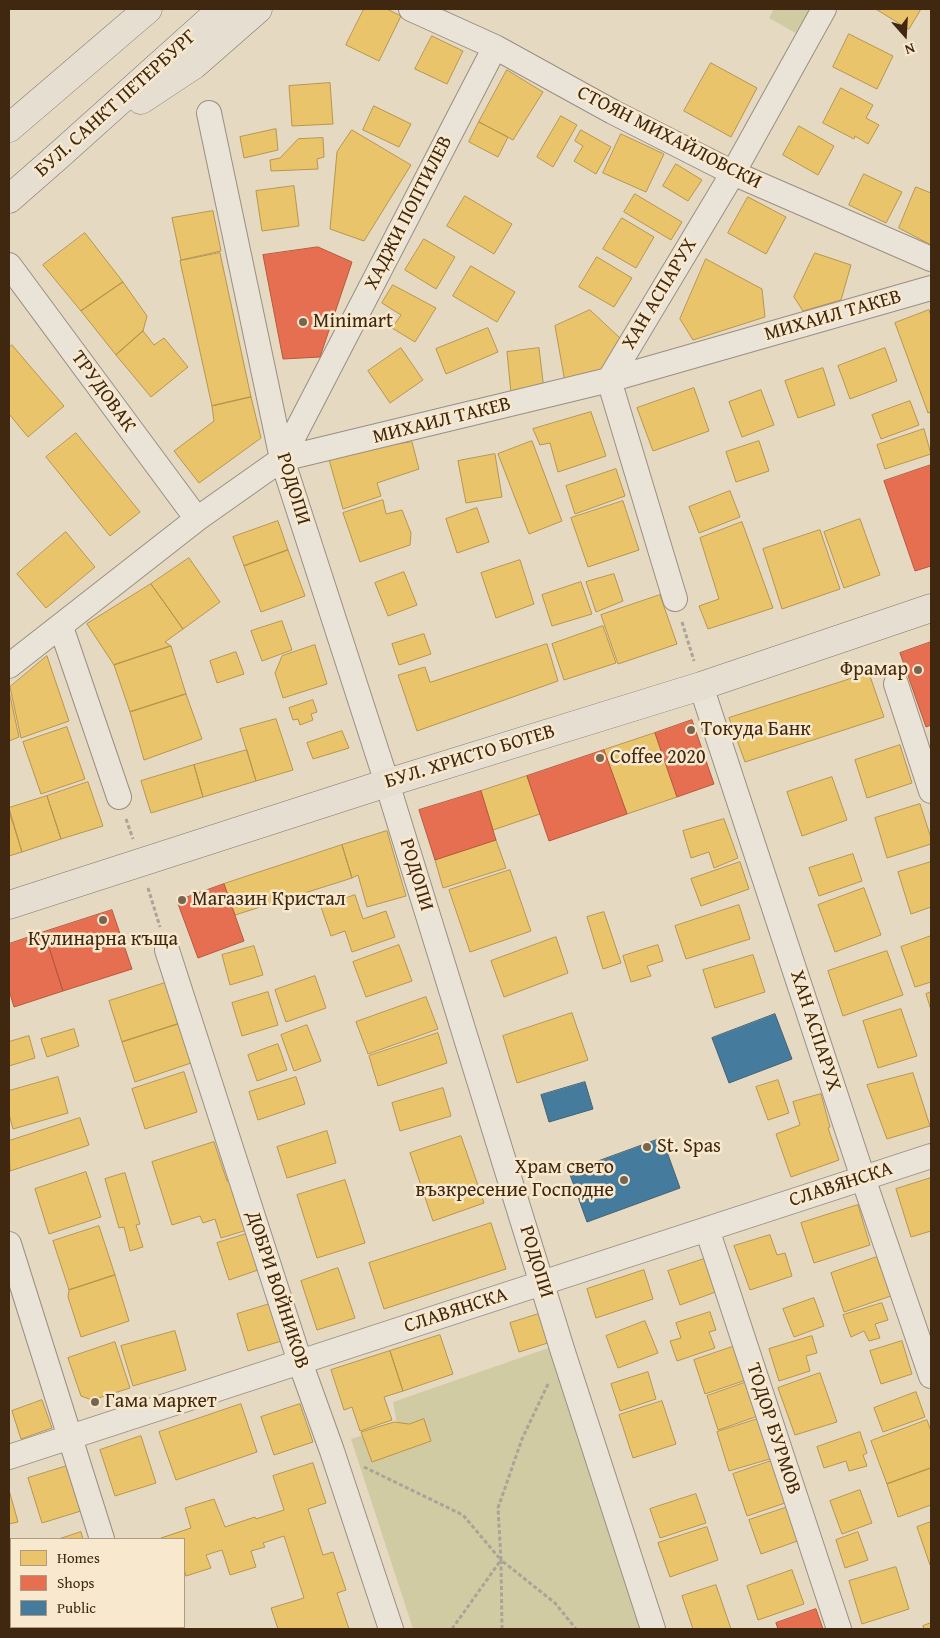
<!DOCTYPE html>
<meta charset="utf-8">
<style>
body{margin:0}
#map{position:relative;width:940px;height:1638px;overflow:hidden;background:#e6d9c2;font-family:"Gentium Book Plus",serif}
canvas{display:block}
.frame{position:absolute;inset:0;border:10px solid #3f2710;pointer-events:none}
.legend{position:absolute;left:10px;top:1538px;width:175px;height:90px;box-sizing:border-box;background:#f8e9ce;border:1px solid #ae9b82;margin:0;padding:6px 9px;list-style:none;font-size:15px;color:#3f2710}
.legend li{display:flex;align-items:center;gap:10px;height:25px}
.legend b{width:25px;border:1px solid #ae9b82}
.north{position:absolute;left:880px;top:10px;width:50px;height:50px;-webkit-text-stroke:4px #f8e9ce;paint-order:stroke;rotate:161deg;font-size:14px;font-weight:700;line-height:20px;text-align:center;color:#3f2710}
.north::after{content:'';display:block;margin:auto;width:18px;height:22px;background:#3f2710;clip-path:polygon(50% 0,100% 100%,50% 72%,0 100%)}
</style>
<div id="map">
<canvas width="940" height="1638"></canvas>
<div class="frame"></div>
<ul class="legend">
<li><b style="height:14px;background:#e9c46a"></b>Homes</li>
<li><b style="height:14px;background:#e76f51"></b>Shops</li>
<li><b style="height:14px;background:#457b9d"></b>Public</li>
</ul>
<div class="north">N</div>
</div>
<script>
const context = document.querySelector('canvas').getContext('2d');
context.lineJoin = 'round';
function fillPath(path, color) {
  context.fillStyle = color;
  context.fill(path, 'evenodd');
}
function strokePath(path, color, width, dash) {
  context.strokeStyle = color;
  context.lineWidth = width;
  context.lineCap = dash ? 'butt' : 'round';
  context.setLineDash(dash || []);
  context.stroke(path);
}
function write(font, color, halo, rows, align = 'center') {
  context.font = font + ' "Gentium Book Plus",serif';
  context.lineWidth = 5;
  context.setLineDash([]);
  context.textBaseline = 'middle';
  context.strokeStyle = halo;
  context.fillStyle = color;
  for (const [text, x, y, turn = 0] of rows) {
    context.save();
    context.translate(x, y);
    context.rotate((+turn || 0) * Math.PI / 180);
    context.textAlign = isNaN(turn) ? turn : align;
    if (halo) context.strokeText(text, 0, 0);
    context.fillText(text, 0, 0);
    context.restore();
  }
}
const green = new Path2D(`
 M774 9H813L799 35 769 18Z
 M554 1346 644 1629H413L351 1439 397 1424 393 1402Z`);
const homes = new Path2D(`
 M364 9H387L401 16 379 61 346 45Z
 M876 9H921L909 29Z
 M849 34 893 56 877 89 833 67Z
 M432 36 463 51 447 84 415 69Z
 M711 63 757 88 731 137 684 111Z
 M507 70 543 92 513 140 479 122Z
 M330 83 333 124 292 126 289 86Z
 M841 88 873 105 866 118 879 125 868 144 855 136 854 139 823 123Z
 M374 106 411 124 399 147 363 130Z
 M561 116 577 125 553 167 537 157Z
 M479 122 508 137 498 157 469 142Z
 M799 126 834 146 818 175 783 155Z
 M276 129 278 150 244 158 240 137Z
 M352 130 411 165 364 241 330 229 337 152Z
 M581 130 611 147 596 174 574 161 583 146 575 141Z
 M621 134 664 154 646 192 603 173Z
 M323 138 324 157 317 159 318 169 271 171 270 160 280 158 298 139Z
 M676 164 702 180 688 201 663 186Z
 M864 174 902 192 886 223 849 205Z
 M294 186 299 226 262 231 256 191Z
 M916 187 931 193V245L899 228Z
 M635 194 682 222 671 240 624 212Z
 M465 196 512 224 494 254 447 226Z
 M748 197 786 217 766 254 728 233Z
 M213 211 221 251 181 260 172 218Z
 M622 218 654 237 636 268 603 249Z
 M85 233 123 282 81 311 43 265Z
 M424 239 455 257 436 289 405 270Z
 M220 253 251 397 212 406 180 261Z
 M815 253 851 265 841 300 803 311 794 297Z
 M597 257 632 278 614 307 579 287Z
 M706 259 762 289 765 317 693 340 680 319Z
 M471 266 515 292 497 322 453 296Z
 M123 282 147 316 143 331 116 355 81 311Z
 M393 285 436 308 415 342 392 328 401 315 382 303Z
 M590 310 620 338 600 373 565 382 555 326Z
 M929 310 931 316V412L928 413 895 323Z
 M488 328 498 352 446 374 436 349Z
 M143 331 154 345 164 338 188 367 151 397 116 355Z
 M12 345 64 406 28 437 9 414V348Z
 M401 348 423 380 390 403 368 371Z
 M539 348 544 390 511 393 507 352Z
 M885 348 897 381 850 399 838 366Z
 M823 368 835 405 798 418 785 381Z
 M694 388 709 431 653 451 637 408Z
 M761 390 774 425 742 437 729 402Z
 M251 397 261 438 199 483 174 451 214 421 212 406Z
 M910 401 919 425 881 439 872 415Z
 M591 412 606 456 558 472 550 443 540 445 533 429Z
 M924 429 931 454 885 469 877 445Z
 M76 433 140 512 110 536 46 457Z
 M532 441 562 521 529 534 498 454Z
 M759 441 769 471 736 482 726 452Z
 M412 442 419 469 377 483 381 496 343 509 328 456Z
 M495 454 502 497 466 503 458 461Z
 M616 469 625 496 575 514 566 486Z
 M730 491 740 517 699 533 689 507Z
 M383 500 386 514 402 510 411 533 410 545 360 562 343 513Z
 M623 501 639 550 588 567 571 518Z
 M477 508 489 542 457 553 446 519Z
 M860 519 880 575 844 588 824 532Z
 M278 521 288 550 244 566 233 537Z
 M742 522 773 608 708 629 699 606 719 599 700 538Z
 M820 530 840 589 782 609 763 549Z
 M66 532 95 567 46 608 17 574Z
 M288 550 305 596 261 612 244 566Z
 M189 558 220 602 183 629 151 584Z
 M520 560 534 604 496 618 481 573Z
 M404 572 417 605 388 616 375 583Z
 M614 574 623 601 596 612 586 582Z
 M581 582 592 614 552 626 542 595Z
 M151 584 183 629 165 642 171 646 114 665 87 624Z
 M660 595 677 644 618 664 601 615Z
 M282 621 292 650 262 661 251 631Z
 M603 626 616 663 564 680 552 644Z
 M424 634 431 654 399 665 392 644Z
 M547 644 558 681 417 731 398 675 425 667 430 682Z
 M315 645 327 684 283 698 275 673 282 656Z
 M171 646 186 694 130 712 114 665Z
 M236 652 244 674 217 683 210 661Z
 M47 656 69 721 21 738 10 687Z
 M869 673 884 717 745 762 729 718Z
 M9 691 19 737 9 741Z
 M186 694 202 739 144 760 130 712Z
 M313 700 317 712 311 714 313 720 300 725 298 719 293 720 289 708Z
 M276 719 293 770 256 781 240 729Z
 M67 727 85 779 41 794 23 742Z
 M342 731 349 748 313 759 307 743Z
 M655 733 677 797 627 814 604 750Z
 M900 745 912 783 867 798 855 760Z
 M247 750 256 781 203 797 194 765Z
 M194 765 203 797 151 813 141 781Z
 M527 776 540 814 493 830 481 791Z
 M832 777 847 820 802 836 787 792Z
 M88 782 103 826 61 839 47 796Z
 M47 796 61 839 22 852 9 808Z
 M920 804 931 838V844L887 858 875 818Z
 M9 811 22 852 9 856Z
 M724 819 738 858 714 868 709 852 691 858 683 831Z
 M387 831 406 896 367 907 358 875 352 878 342 845Z
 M496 840 506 868 443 888 435 860Z
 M342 845 352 878 235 915 224 884Z
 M853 854 862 881 819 896 809 868Z
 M740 862 749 889 701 906 691 879Z
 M931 862V907L911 914 898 872Z
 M510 870 531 931 470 952 449 890Z
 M864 888 881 935 835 952 818 905Z
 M355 895 363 919 386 911 395 937 352 952 345 931 331 936 321 907Z
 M739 905 750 939 686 959 675 926Z
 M604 912 621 963 603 969 587 917Z
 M931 936V982L915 987 901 947Z
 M556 937 568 973 504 997 491 961Z
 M399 945 412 981 366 997 353 962Z
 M658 945 663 961 647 966 651 976 631 982 623 956Z
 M254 946 263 975 230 985 222 955Z
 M887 951 903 995 843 1016 828 971Z
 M753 955 765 992 715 1008 703 970Z
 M315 976 326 1008 286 1022 275 990Z
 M168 982 181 1023 122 1042 109 1001Z
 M268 992 278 1025 242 1036 232 1003Z
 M931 992V1010L926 994Z
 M426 997 438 1029 368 1054 356 1022Z
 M901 1009 917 1056 878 1068 863 1021Z
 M572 1013 588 1060 517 1083 503 1036Z
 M181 1023 194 1062 135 1082 122 1042Z
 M307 1025 321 1061 294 1071 281 1035Z
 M74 1029 79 1046 47 1057 41 1039Z
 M438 1033 447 1063 378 1086 369 1056Z
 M29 1036 35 1058 9 1066V1042Z
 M278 1044 287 1070 257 1081 248 1055Z
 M184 1072 197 1112 145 1129 132 1089Z
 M913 1073 930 1126 887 1139 867 1085Z
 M58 1077 68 1113 13 1129 9 1114V1091Z
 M296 1077 305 1104 258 1120 249 1092Z
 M778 1080 789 1113 768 1120 756 1087Z
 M443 1088 451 1116 400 1131 392 1103Z
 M821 1094 830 1127 828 1128 839 1160 791 1177 776 1134 800 1125 793 1102Z
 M80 1118 89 1145 10 1171 9 1141Z
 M327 1131 336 1163 287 1178 277 1147Z
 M461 1136 484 1203 433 1221 410 1153Z
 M214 1142 227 1181 231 1180 247 1230 221 1238 215 1219 203 1223 200 1216 172 1225 152 1162Z
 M86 1172 101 1217 49 1234 35 1189Z
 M125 1173 140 1224 136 1225 143 1247 130 1251 124 1227 119 1228 105 1179Z
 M931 1178V1231L911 1237 896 1189Z
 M345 1180 365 1243 317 1258 297 1195Z
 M858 1205 870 1245 814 1263 801 1223Z
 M491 1223 506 1269 384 1309 369 1263Z
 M99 1226 115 1275 69 1290 53 1241Z
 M246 1234 258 1270 229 1280 217 1243Z
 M770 1235 777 1255 785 1253 792 1276 750 1290 734 1246Z
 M710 1257 721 1290 680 1305 668 1271Z
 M877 1257 891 1296 844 1312 831 1273Z
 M338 1268 355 1318 317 1330 301 1281Z
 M644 1270 653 1299 596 1318 587 1289Z
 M115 1275 129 1321 81 1337 68 1297 69 1290Z
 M814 1298 824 1326 794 1337 783 1309Z
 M273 1303 285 1340 248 1351 237 1314Z
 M882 1303 888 1320 875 1324 880 1338 869 1341 864 1331 851 1337 843 1315Z
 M710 1312 716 1330 709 1332 715 1348 677 1361 670 1341 681 1338 676 1323Z
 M542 1313 551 1342 519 1352 510 1323Z
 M645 1321 658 1353 618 1368 606 1336Z
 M175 1331 186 1370 133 1386 121 1346Z
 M440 1335 453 1374 403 1391 390 1351Z
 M812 1336 817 1353 806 1356 810 1371 779 1381 769 1349Z
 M902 1341 912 1374 881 1384 870 1351Z
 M115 1342 130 1388 92 1400 81 1396 68 1358Z
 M735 1346 746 1380 705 1394 694 1360Z
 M390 1351 403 1391 384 1397 392 1420 360 1431 352 1407 344 1410 331 1370Z
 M648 1372 656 1399 620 1411 611 1384Z
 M820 1373 837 1422 795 1435 778 1388Z
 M747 1382 758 1416 718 1430 707 1396Z
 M916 1392 925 1417 883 1432 874 1408Z
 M42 1400 52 1428 21 1439 12 1411Z
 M662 1401 676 1444 633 1458 619 1415Z
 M241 1404 257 1452 176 1480 159 1432Z
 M300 1404 313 1442 274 1455 261 1417Z
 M761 1418 773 1458 729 1471 717 1432Z
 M424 1419 431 1441 372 1462 361 1432 394 1422 409 1424Z
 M927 1420 931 1431V1468L887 1484 871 1441Z
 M860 1432 867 1453 863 1455 867 1466 849 1471 846 1461 824 1468 817 1447Z
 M141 1436 156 1483 115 1496 100 1450Z
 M774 1460 788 1502 747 1516 733 1474Z
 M313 1463 326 1503 308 1509 323 1555 333 1552 346 1590 337 1593 349 1629H278L271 1608 304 1598 284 1536 263 1543 265 1547 251 1551 256 1567 230 1575 222 1550 206 1555 211 1568 186 1576 184 1569V1539H161V1538L191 1528 185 1508 214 1499 225 1527 255 1517 256 1519 284 1510 273 1476Z
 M67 1466 81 1511 42 1523 28 1478Z
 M931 1468V1505L898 1517 887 1484Z
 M9 1490 18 1522 9 1524Z
 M860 1490 872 1523 842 1534 830 1501Z
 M696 1494 706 1523 660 1538 650 1509Z
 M791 1506 803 1539 761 1554 749 1520Z
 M931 1522V1564L930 1565 917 1527Z
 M707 1527 718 1560 670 1577 658 1543Z
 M81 1532 83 1539H59Z
 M858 1532 868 1560 845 1568 836 1540Z
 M896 1567 909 1609 862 1624 849 1581Z
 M792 1570 804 1604 758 1620 747 1586Z
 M716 1585 731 1629H693L682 1596Z
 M931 1623V1629H924L923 1626Z`);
const shops = new Path2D(`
 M318 247 352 262 320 357 283 359 263 255Z
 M931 465V566L915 571 884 481Z
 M931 642V725L926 727 900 653Z
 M692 720 714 784 677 797 655 733Z
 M604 750 627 814 549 841 527 776Z
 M481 791 496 840 435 860 419 810Z
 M224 884 244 941 198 958 177 901Z
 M112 910 132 969 63 991 44 932Z
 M44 932 63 991 14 1007 9 990V944Z
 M816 1609 823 1629H778L776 1623Z`);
const public = new Path2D(`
 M775 1014 792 1059 729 1083 712 1038Z
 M585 1082 593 1109 549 1122 541 1095Z
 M662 1138 680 1188 587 1222 569 1172Z`);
const path = new Path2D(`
 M682 622 694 661
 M126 819 133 839
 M148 888 160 927
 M548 1384 522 1439 498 1508 501 1560 555 1603 576 1629
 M364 1467 463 1515 501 1560 502 1629
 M452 1629 501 1560`);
const minor = new Path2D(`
 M411 9 495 47 613 112 733 173 931 259
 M209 113 282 459 387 783 563 1352 653 1629
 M9 265 197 519
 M282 459 495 47
 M675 599 609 380 733 173 824 9
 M61 627 119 797
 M9 666 197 519 282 459 609 380 931 288
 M896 684 931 791
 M701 686 863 1178 931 1376
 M167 950 300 1362 332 1451 391 1629
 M707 1229 839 1629
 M9 1244 102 1539
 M9 1457 931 1156
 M129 1627 130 1629`);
const major = new Path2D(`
 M141 100 194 65 258 9
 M9 128 148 9
 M9 199 57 157 222 9
 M9 905 387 783 701 686 931 608`);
const markers = [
 [303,322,5,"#79654e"],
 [918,670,5,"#79654e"],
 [691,730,5,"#79654e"],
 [600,758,5,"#79654e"],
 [182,900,5,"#79654e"],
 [103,920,5,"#79654e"],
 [647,1147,5,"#79654e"],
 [624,1180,5,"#79654e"],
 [95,1402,5,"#79654e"]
];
const streetNames = [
 ["БУЛ. САНКТ ПЕТЕРБУРГ",116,104,-42],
 ["СТОЯН МИХАЙЛОВСКИ",669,138,27],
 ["ХАДЖИ ПОПТИЛЕВ",409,213,-63],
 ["ХАН АСПАРУХ",660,294,-59],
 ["МИХАИЛ ТАКЕВ",833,316,-16],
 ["ТРУДОВАК",103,392,54],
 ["МИХАИЛ ТАКЕВ",442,421,-14],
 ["РОДОПИ",293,489,73],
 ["БУЛ. ХРИСТО БОТЕВ",470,757,-17],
 ["РОДОПИ",416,875,73],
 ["ХАН АСПАРУХ",815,1031,72],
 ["СЛАВЯНСКА",841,1185,-18],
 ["РОДОПИ",536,1262,73],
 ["ДОБРИ ВОЙНИКОВ",277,1290,72],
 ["СЛАВЯНСКА",456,1311,-18],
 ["ТОДОР БУРМОВ",773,1429,72]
];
const poiNames = [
 ["Minimart",313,322],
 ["Фрамар",908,670,"right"],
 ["Токуда Банк",701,730],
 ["Coffee 2020",610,758],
 ["Магазин Кристал",192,900],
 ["Кулинарна къща",103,940,"center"],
 ["St. Spas",657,1147],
 ["Храм свето",614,1168,"right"],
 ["възкресение Господне",614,1191,"right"],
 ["Гама маркет",105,1402]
];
fillPath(green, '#d1cba3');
fillPath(homes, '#e9c46a');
strokePath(homes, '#b6954f', 1);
fillPath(shops, '#e76f51');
strokePath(shops, '#b5593e', 1);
fillPath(public, '#457b9d');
strokePath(public, '#436273', 1);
strokePath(minor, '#9a8f80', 26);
strokePath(major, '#827768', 29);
strokePath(path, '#aaa398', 3, [4, 2.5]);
strokePath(minor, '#e9e3d8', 24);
strokePath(major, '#e6ded1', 28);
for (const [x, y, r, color] of markers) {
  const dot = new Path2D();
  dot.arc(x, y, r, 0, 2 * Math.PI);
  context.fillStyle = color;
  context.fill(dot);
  strokePath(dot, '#f8e9ce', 2);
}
write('20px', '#3f2710', '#f8e9ce', streetNames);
write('20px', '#3f2710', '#f8e9ce', poiNames, 'left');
</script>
